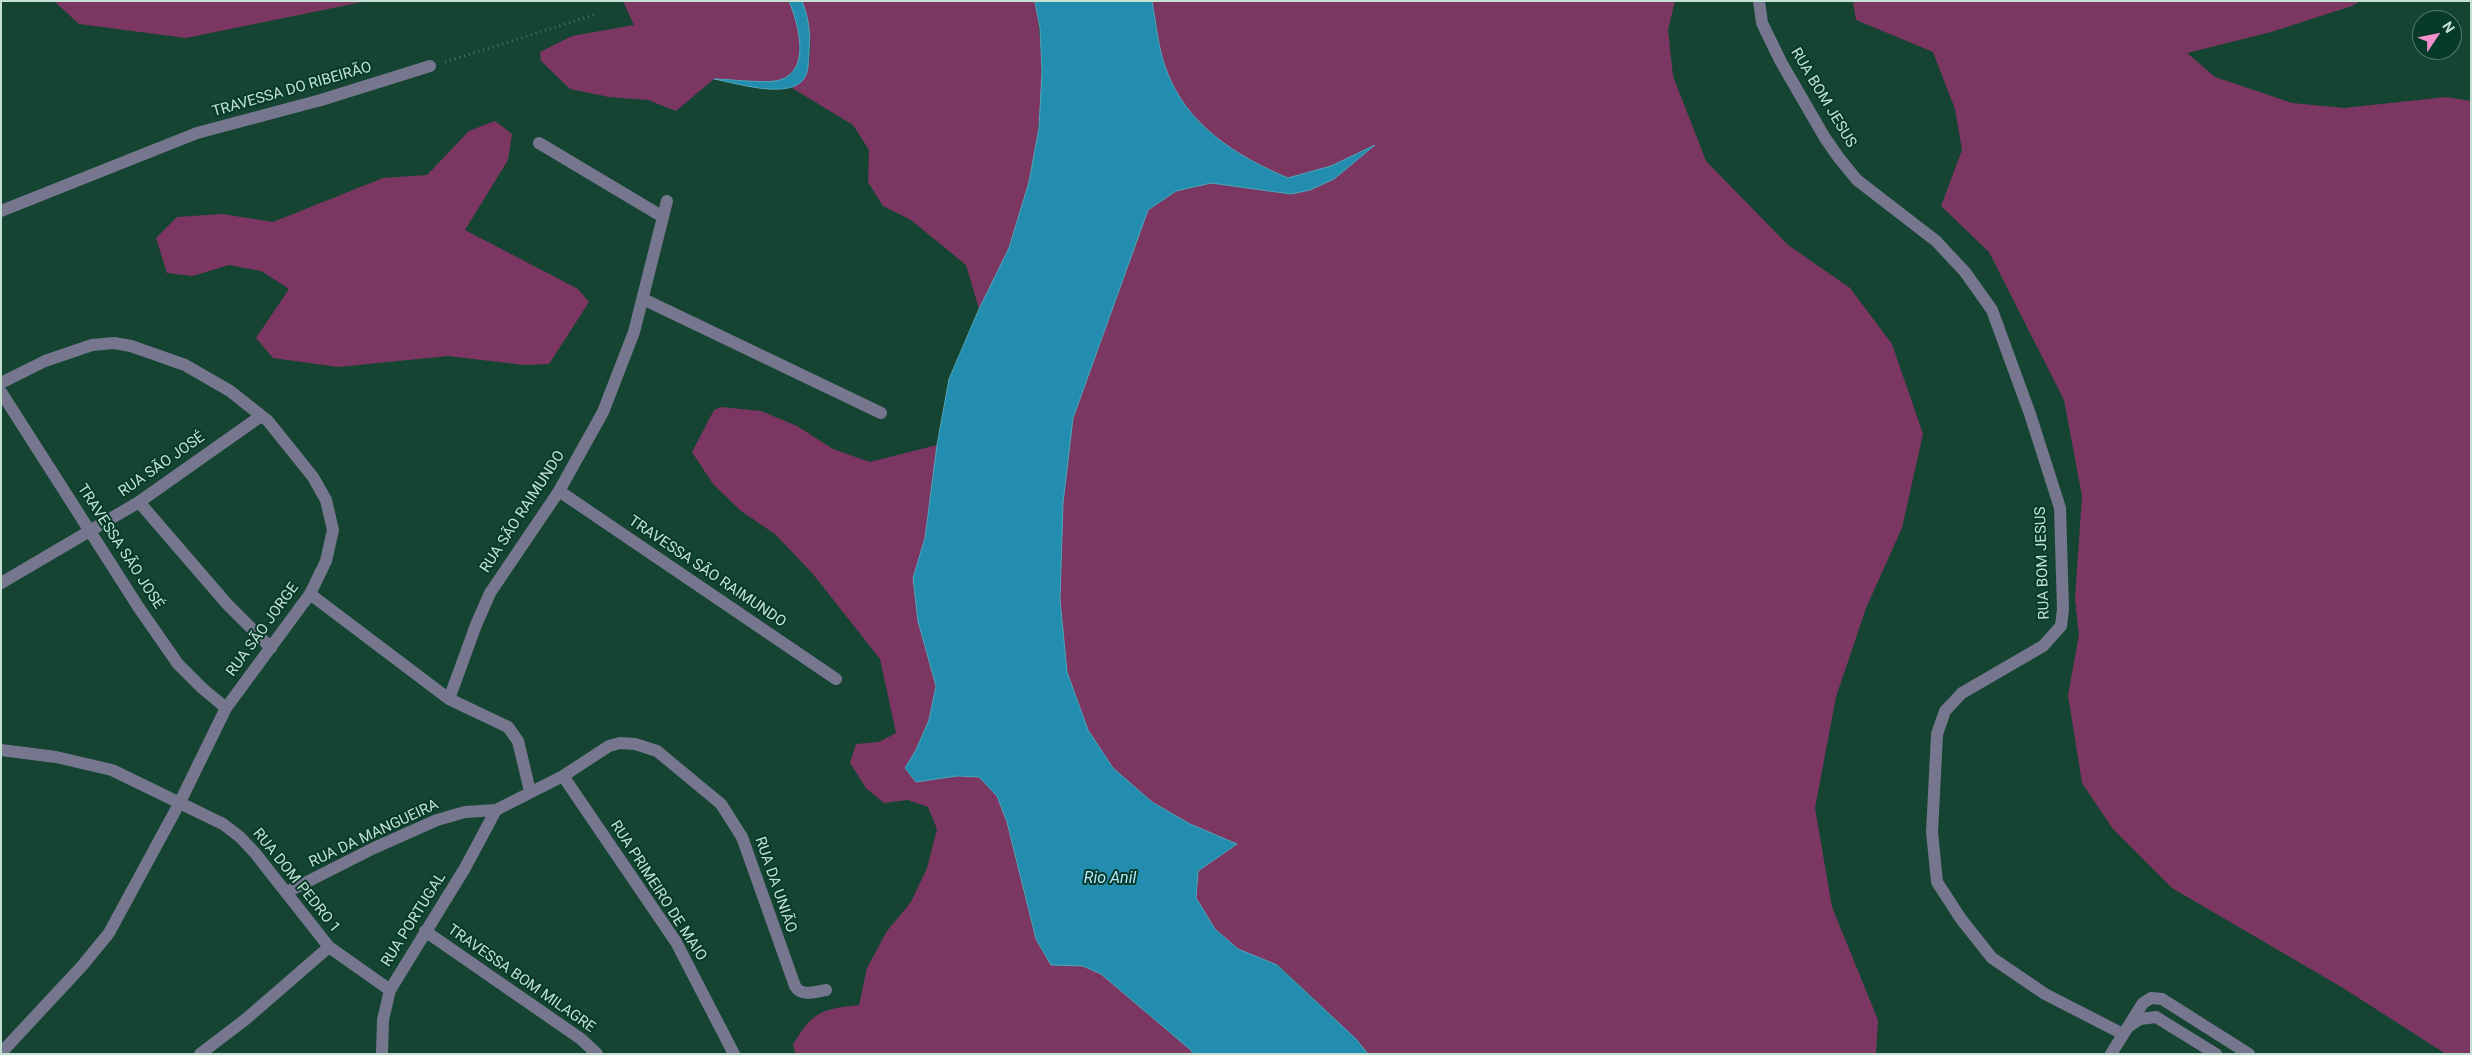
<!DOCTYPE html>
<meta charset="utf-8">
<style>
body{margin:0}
#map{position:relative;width:2472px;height:1055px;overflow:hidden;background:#154532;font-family:Roboto,sans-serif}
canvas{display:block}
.frame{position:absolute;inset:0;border:2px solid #c2e1d2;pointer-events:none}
.north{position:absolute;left:2412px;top:10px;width:50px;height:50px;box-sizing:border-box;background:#073a28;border:1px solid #527d6c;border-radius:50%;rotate:56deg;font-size:14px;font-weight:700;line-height:20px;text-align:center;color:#c2e1d2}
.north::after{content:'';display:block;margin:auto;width:18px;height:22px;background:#f790ce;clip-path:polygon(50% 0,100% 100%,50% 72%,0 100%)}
</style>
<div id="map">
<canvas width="2472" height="1055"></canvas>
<div class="frame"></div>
<div class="north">N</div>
</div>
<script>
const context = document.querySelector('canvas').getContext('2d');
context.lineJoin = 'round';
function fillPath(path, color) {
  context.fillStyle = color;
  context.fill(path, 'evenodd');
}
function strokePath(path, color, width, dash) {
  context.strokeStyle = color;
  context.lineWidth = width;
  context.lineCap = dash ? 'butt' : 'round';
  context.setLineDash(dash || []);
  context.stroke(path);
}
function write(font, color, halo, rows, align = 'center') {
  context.font = font + ' Roboto,sans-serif';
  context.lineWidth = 4;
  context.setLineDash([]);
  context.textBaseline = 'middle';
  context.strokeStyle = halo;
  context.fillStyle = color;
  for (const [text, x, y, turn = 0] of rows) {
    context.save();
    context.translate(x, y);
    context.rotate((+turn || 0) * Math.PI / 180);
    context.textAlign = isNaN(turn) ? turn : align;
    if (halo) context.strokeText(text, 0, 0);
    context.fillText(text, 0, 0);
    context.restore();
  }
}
const green = new Path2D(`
 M54 1H367L186 38 79 24Z
 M623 1H789C798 23 812 70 780 80 767 84 729 79 714 79L676 111 648 100 609 97 570 89 541 61 540 52 572 36 634 25Z
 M802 1H1035C1050 83 1038 170 1009 248 1001 269 989 289 979 309L966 265 911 220 883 206 868 182 869 150 853 125 792 88C819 70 811 28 802 1Z
 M1152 1H1675L1668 30 1673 76 1706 161 1788 245 1850 288 1892 344 1923 434 1902 528 1866 608 1836 697 1815 808 1832 907 1878 1020 1876 1054H1368L1356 1039 1278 965 1238 950 1215 929 1196 898 1198 871 1237 844 1190 824 1152 802 1113 768 1088 730 1067 672 1060 600 1063 503 1073 418 1148 210 1176 191 1211 183 1291 194 1334 179 1373 147 1331 166 1288 178C1236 156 1186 125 1166 69 1158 48 1156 23 1152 1Z
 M1853 1H2360L2352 6 2271 32 2187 53 2215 77 2292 103 2344 108 2446 97 2471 101V1054H2446L2343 988 2172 888 2113 829 2082 783 2068 695 2079 635 2075 599 2082 496 2064 400 1989 252 1941 206 1962 150 1955 109 1933 52 1856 20Z
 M495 121 512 134 508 160 465 230 578 289 589 302 549 364 524 365 448 356 338 367 273 358 256 338 289 289 261 271 229 265 193 276 167 273 156 238 177 217 223 214 273 222 383 178 427 175 469 131Z
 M721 407 761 411 797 426 833 449 870 462 937 445 925 538 913 578 918 621 936 686 929 720 916 750 905 769 916 782 957 776 979 777 997 796 1007 822 1036 939 1051 965 1083 966 1101 974 1192 1051V1054H796L793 1045C812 1012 821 1009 859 1005L867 968 887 931 911 902 927 868 937 829 928 807 908 800 884 803 866 788 850 763 856 744 879 742 896 733 880 659 813 574 775 534 741 511 713 484 692 452 714 410Z`);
const water = new Path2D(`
 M789 1H802C810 23 810 31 809 54 808 61 809 70 805 77 792 101 736 83 714 79 729 79 767 84 780 80 812 70 798 23 789 1Z
 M1035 1H1152C1156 23 1158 48 1166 69 1186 125 1236 156 1288 178L1331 166 1375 145 1334 179 1310 190 1291 194 1211 183 1176 191 1148 210 1073 418 1063 503 1060 600 1067 672 1088 730 1113 768 1152 802 1190 824 1237 844 1198 871 1196 898 1215 929 1238 949 1277 965 1356 1039 1368 1054H1192V1051L1101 974 1083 966 1051 965 1036 939 1007 822 997 796 979 777 957 776 916 782 905 768 916 750 929 720 936 686 918 621 913 578 925 538 937 445 949 379 979 309 1009 248 1029 182 1039 128 1042 71 1040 28Z`);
const path = new Path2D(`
 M445 62 597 14`);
const minor = new Path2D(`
 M1759 1 1762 23 1781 62 1825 138 1839 158 1857 180 1936 241 1965 272 1992 310 2030 414 2060 508 2063 609 2061 626 2043 646 1962 693 1945 711 1937 734 1932 832 1937 882 1961 919 1992 958 2045 994 2123 1034
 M539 143 663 217
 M1 211 197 133 321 100 430 66
 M643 299 881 413
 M1 383 45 361 92 345 114 343 131 346 185 365 230 391 268 421 313 477 326 500 333 530 326 561 310 594 226 708 180 802 109 933 82 966 1 1053
 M1 392 139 608 178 664 202 688 226 708
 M559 491 836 679
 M139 502 227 604 271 648
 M1 583 139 502 261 416
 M310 594 449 699 508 727 518 741 530 791
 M449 699 476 625 490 593 559 491 603 412 634 332 667 201
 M1 750 56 757 112 770 223 824 240 837 255 853 329 947 390 990
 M563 776 676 942 734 1054
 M287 892 374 848 437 820 465 812 496 810 563 776 609 746 620 743 635 744 657 751 721 804 742 837 795 986C801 997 815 992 826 990
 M425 931 581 1039 597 1054
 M2128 1027 2140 1019 2156 1017 2216 1054
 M200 1054 246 1019 329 947
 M382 1054 383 1020 390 990 465 868 496 810
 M2111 1054 2143 1003 2151 998 2162 999 2249 1054`);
const streetNames = [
 ["TRAVESSA DO RIBEIRÃO",292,90,-16],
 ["RUA BOM JESUS",1823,98,59],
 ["RUA SÃO JOSÉ",162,465,-35],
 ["RUA SÃO RAIMUNDO",523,512,-57],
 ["TRAVESSA SÃO JOSÉ",120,547,57],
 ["RUA BOM JESUS",2043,563,-92],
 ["TRAVESSA SÃO RAIMUNDO",707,572,34],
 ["RUA SÃO JORGE",263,630,-54],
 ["RUA DA MANGUEIRA",374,834,-25],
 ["RUA DOM PEDRO 1",296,881,51],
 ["RUA DA UNIÃO",775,885,71],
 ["RUA PRIMEIRO DE MAIO",658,891,57],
 ["RUA PORTUGAL",414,920,-58],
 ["TRAVESSA BOM MILAGRE",521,979,35]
];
const waterNames = [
 ["Rio Anil",1110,879]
];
fillPath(green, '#7c3662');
fillPath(water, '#228dae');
strokePath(water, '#52a6b9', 1);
strokePath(path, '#4a7563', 3, [1, 4]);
strokePath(minor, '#76778e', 12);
write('15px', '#c2e1d2', '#073a28', streetNames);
write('italic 16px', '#b2e9ff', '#073a28', waterNames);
</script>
